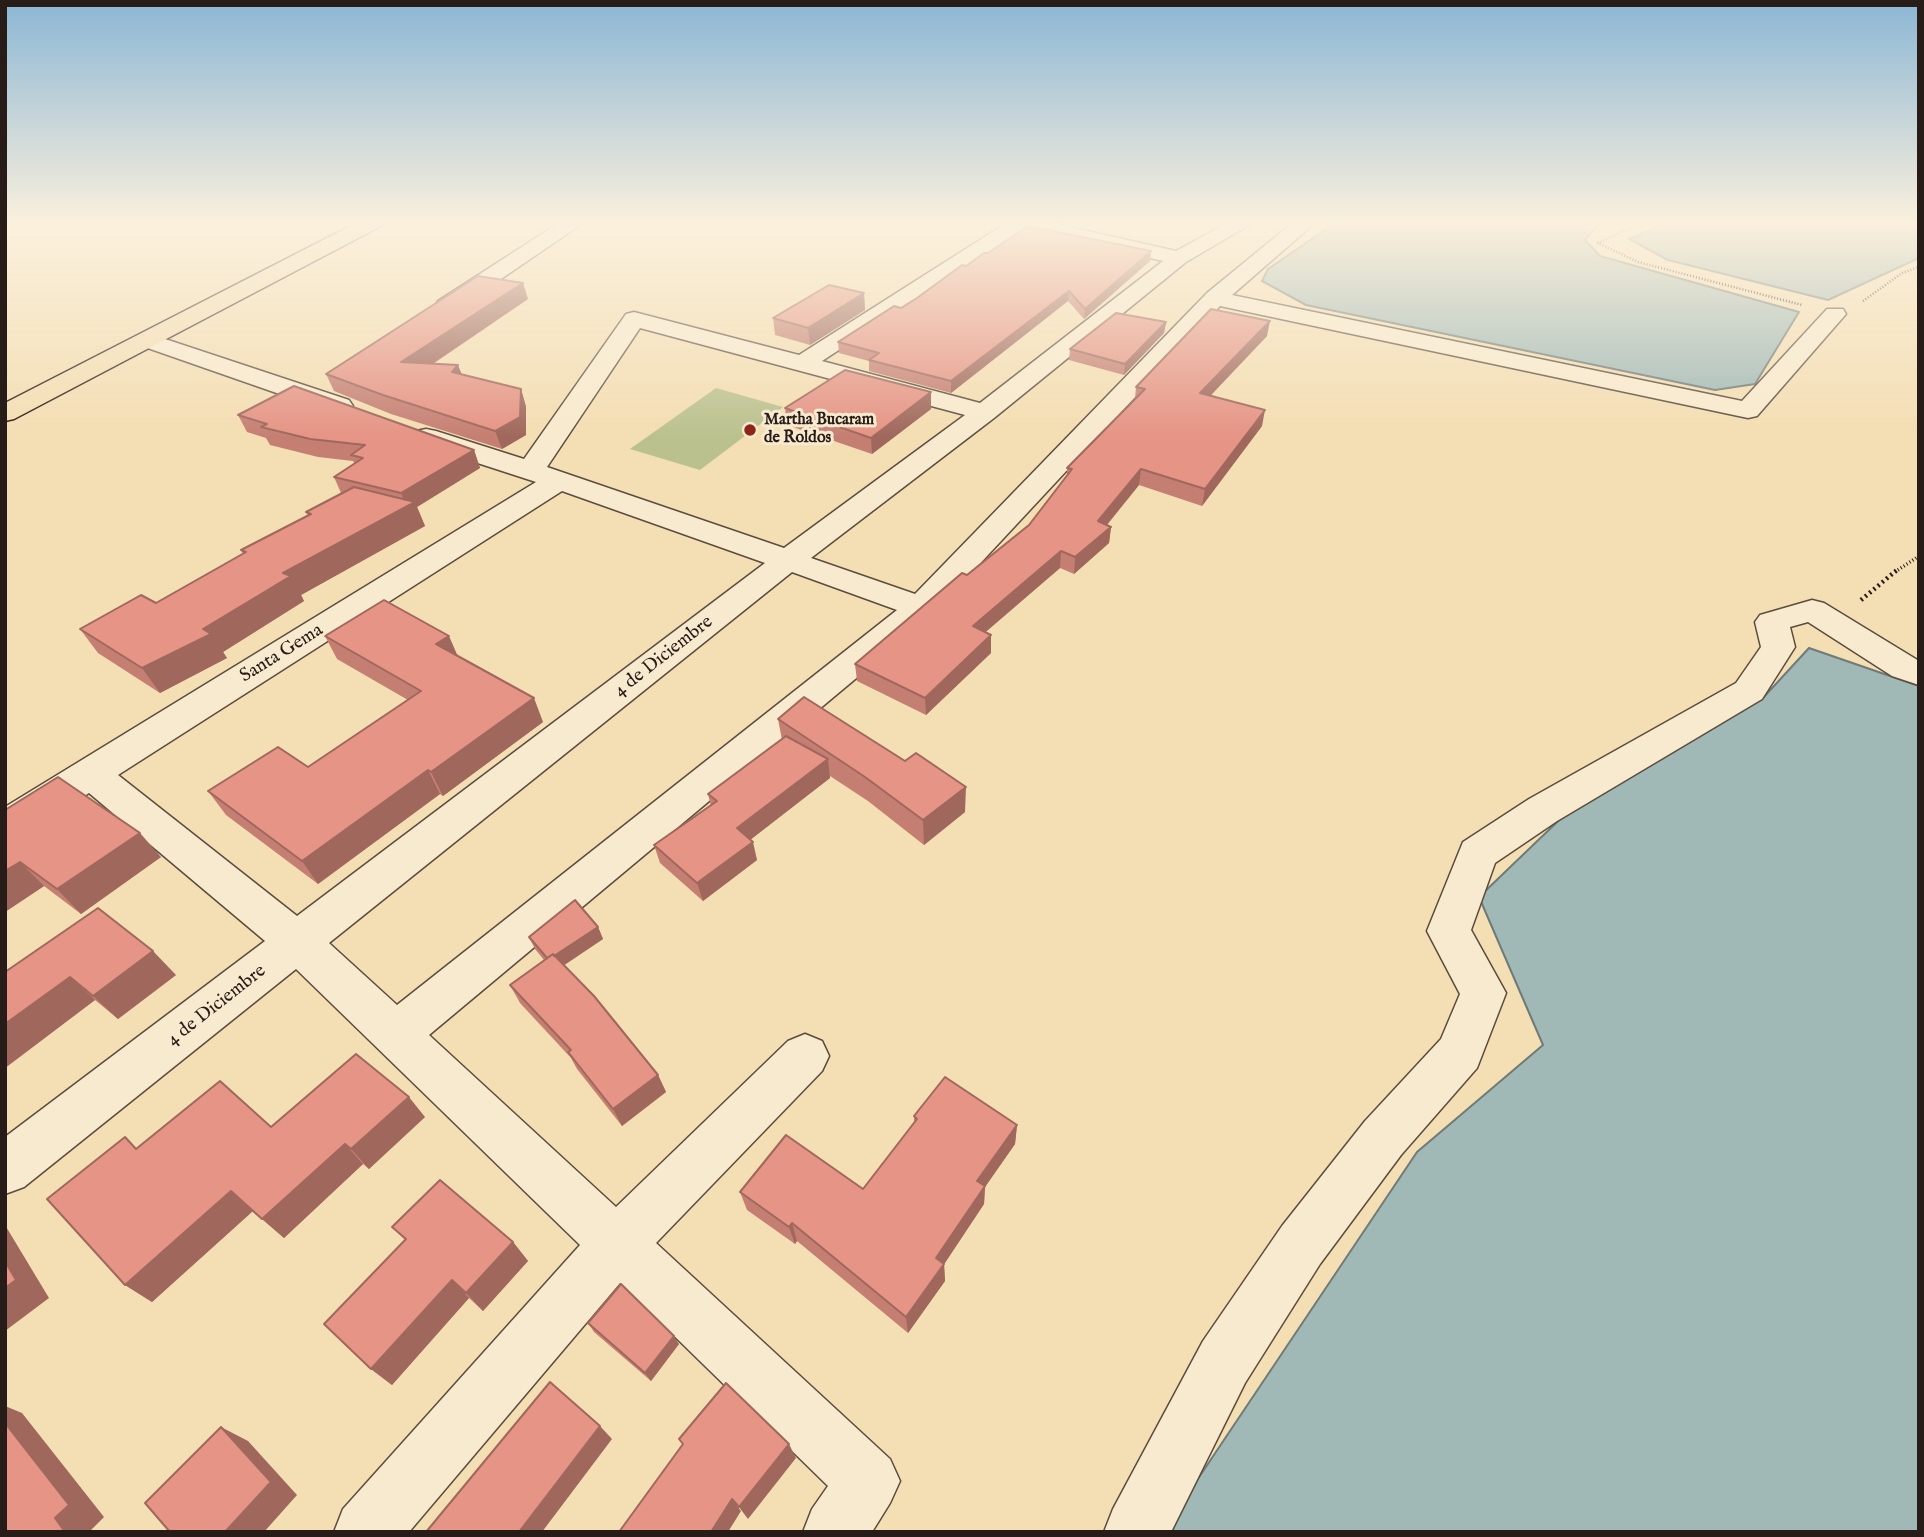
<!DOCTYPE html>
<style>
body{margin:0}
#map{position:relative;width:1924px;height:1537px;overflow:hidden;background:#f4deb3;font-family:"IM FELL English",serif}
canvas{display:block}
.frame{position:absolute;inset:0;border:7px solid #281c18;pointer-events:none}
</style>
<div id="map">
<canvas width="1924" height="1537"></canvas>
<div class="frame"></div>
</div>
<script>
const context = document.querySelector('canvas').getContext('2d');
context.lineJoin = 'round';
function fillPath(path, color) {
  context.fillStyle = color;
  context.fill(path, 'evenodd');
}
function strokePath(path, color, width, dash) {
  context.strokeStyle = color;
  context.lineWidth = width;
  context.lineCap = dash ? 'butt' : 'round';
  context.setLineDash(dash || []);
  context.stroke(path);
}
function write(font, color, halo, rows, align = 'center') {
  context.font = font + ' "IM FELL English",serif';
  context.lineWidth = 6;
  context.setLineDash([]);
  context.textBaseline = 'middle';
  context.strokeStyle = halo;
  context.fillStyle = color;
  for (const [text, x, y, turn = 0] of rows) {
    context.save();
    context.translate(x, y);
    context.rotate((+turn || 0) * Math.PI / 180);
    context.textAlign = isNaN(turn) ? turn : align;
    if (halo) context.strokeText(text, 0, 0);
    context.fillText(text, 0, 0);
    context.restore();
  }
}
const green = new Path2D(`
 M716 388 783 407 700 470 630 449Z`);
const water = new Path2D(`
 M1338 221H1611L1597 226 1585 240 1600 256 1799 312 1755 384 1715 390 1306 305 1262 281 1268 269Z
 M1672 221H1919V258L1828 300 1668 260 1629 239Z
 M1809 648 1919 686V1532H1168L1175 1513 1417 1152 1543 1045 1479 897 1580 800 1762 699Z`);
const pathFar2 = new Path2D(`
 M1645 221 1598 243 1638 262 1802 305
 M1863 301 1902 273 1919 267`);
const pathFar1 = new Path2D(`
 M1895 572 1919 556`);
const path = new Path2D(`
 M1861 600 1897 570`);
const minor = new Path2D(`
 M562 221H586L454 311H438L435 306 438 301Z
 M1043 221 1176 251 1231 221H1256L1186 262 994 418 811 558 915 594 1207 293 1295 221H1317L1232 295 1742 401 1827 309H1843L1846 314 1757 416 1748 418 1220 306 933 614 429 1035 616 1207 788 1041 805 1034 822 1041 829 1056 822 1071 656 1243 890 1459 900 1481 890 1503 872 1532H803L812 1509 828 1486 620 1283 409 1532H334L343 1509 580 1245 296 969 24 1187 5 1194V1137L265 941 89 793 19 838 5 842V807L536 482 416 443 412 437 416 431 426 429 436 431 524 459 626 314 634 312 799 355 1008 222ZM1033 231 1163 261 980 403 822 361 1020 232ZM640 328 965 415 784 548 547 467ZM562 491 765 563 297 916 118 775ZM792 572 897 610 397 1005 329 943Z
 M147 333 349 400 353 406 349 412 340 414 331 412 139 345 135 340 139 335Z
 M1812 600 1824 603 1919 661V685L1892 676 1808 622 1790 627 1795 647 1762 699 1557 821 1495 863 1471 930 1506 993 1477 1068 1401 1155 1320 1264 1245 1383 1171 1532H1104L1113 1509 1203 1341 1282 1226 1365 1121 1441 1039 1460 994 1427 931 1463 842 1529 799 1736 683 1761 647 1755 622 1760 615Z`);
const major = new Path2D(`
 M360 221H386L383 225 14 419 5 421V403Z`);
const wall = new Path2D(`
 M1151 251 1150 261 1084 319 1068 301 951 393 869 371V361L839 353 838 342 901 308 966 266 988 253Z
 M864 293 865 310 810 345 775 335 773 318Z
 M528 299 433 364 462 375 521 389 526 407V435L502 449 391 414 334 391 326 374Z
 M1166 322 1164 333 1124 375 1069 360 1070 349Z
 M1267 336 1210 395 1262 426 1202 506 1139 485 1107 525 1111 527 1109 543 1074 574 1060 568 985 632 991 635V653L926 715 857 681 855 664 1029 525 1067 476V468L1135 399 1136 387Z
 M785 408 931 409 872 454 787 425Z
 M238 415 474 450 480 468 417 507 425 526 301 595 304 601 223 652 227 658 160 693 98 653 80 629 156 603 243 554 241 550 308 516 306 512 341 493 334 477 355 464 353 461 318 457 270 445 266 438 247 432Z
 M325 636 458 657 543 722 443 796 440 794 318 884 226 815 208 791 308 767 408 700 337 659Z
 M778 719 965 812 924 845 868 801 830 776V778L750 840 757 860 703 901 660 863 654 845 711 806 708 794 782 740Z
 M5 810 161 857 81 914 44 886 5 912Z
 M598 927 603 939 564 965 658 1075 666 1092 622 1126 577 1069 571 1058 520 1003 510 985 544 960 535 949 529 937Z
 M5 972 176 975 118 1019 95 1000 5 1068Z
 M914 1116 1017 1125 1015 1144 985 1187 984 1204 944 1264 945 1281 908 1333 797 1241 795 1244 747 1210 740 1192 863 1189 914 1124Z
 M425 1117 369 1169 363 1164 284 1238 253 1211 152 1302 125 1285 138 1148 271 1127Z
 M392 1227 513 1242 528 1261 483 1311 469 1298 392 1385 371 1369 405 1240Z
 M588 1323 679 1344 651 1381 594 1332Z`);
const shadedWall = new Path2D(`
 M1151 251 1150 261 1084 319 1085 309Z
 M523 283 528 299 408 380 401 362Z
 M1069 291 1068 301 951 393V381Z
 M864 293 865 310 810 345 808 328Z
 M1270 321 1267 336 1198 409 1200 393Z
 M1166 322 1164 333 1124 375 1125 364Z
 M458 365 465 382 452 372Z
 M521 389 526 407V435L502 449 495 431Z
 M931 392V409L872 454 871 438Z
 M1265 410 1262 426 1202 506 1205 489Z
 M474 450 480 468 417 507 425 526 301 595 304 601 223 652 227 658 160 693 142 668 203 629 283 573 407 507 401 493Z
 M1141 469 1139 485 1096 538 1098 521Z
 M1111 527 1109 543 1074 574 1075 557Z
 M1061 551 1060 568 973 643V626Z
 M991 635V653L926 715 925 698Z
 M449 636 459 659 436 644Z
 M534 698 543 722 443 796 431 772Z
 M828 759 830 778 741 847 737 828Z
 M428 770 440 794 318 884 302 861Z
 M966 787 965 812 924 845 923 820Z
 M140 833 161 857 81 914 57 889Z
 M753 842 757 860 703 901 697 883Z
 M20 862 44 886 5 912V871Z
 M598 927 603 939 554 972 548 960Z
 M153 951 176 975 118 1019 93 996Z
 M70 977 95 1000 5 1068V1024Z
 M658 1075 666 1092 622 1126 613 1109Z
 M409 1097 425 1117 369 1169 351 1149Z
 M1017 1125 1015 1144 985 1187 984 1204 937 1275 936 1258 977 1181Z
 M345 1144 363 1164 284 1238 262 1219Z
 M231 1191 254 1210 152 1302 125 1285Z
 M792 1223 797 1241 795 1244 789 1227Z
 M5 1225 49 1298 5 1331Z
 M513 1242 528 1261 483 1311 466 1293Z
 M944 1264 945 1281 908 1333 906 1317Z
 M452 1280 469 1298 392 1385 371 1369Z
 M674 1336 679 1344 651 1381 645 1373Z
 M5 1406 22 1413 104 1517 91 1530 92 1532H65L55 1518 5 1423Z
 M600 1426 612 1439 542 1532H519Z
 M221 1427 248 1441 297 1495 264 1532H225Z
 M789 1444 796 1458 748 1519 739 1507Z
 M732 1499 741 1511 728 1532H711Z`);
const building = new Path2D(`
 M1028 226 1151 251 1085 309 1069 291 951 381 869 360 879 353 838 342 894 306 901 308 917 298 962 265 966 266 984 253H988Z
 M478 276 523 283 401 362 458 365 452 372 521 389 520 417 495 431 383 395 326 374Z
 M829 285 864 293 808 328 773 318Z
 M1211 309 1270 321 1200 393 1265 410 1205 489 1141 469 1098 521 1111 527 1075 557 1061 551 973 626 991 635 925 698 855 664 962 573 967 575 1029 525 1072 469 1067 468 1145 389 1136 387Z
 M1116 313 1166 322 1125 364 1070 349Z
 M845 370 931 392 871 438 785 408Z
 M294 386 474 450 401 493 334 477 363 458 351 455 365 445 310 439 261 427 267 424 238 415Z
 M354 487 415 502 283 573 291 576 203 629 211 634 142 668 80 629 141 595 156 603 246 552 241 550 311 514 306 512Z
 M384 600 449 636 436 644 534 698 431 772 428 770 302 861 208 791 278 747 308 767 421 691 325 636Z
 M804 697 905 761 916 753 966 787 923 820 865 777 778 719Z
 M786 736 828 759 737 828 753 842 697 883 654 845 717 801 708 794Z
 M58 777 140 833 57 889 20 862 5 871V810Z
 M575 900 598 927 554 956 553 954 547 958 529 937Z
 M98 908 153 951 93 996 70 977 5 1024V972Z
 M553 954 594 996 658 1075 613 1109 568 1052 571 1050 510 985Z
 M356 1054 409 1097 351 1149 345 1144 262 1219 231 1191 125 1285 47 1199 125 1137 136 1149 220 1081 271 1127Z
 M945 1077 1017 1125 977 1181 985 1186 936 1258 944 1264 906 1317 792 1223 789 1227 740 1192 786 1135 863 1189 917 1119 914 1116Z
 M440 1180 513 1242 466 1293 452 1280 371 1369 324 1324 406 1239 392 1227Z
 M5 1261 16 1280 5 1288Z
 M621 1284 674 1336 645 1373 588 1323Z
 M550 1382 600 1426 519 1532H426Z
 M726 1383 789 1444 739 1507 732 1499 711 1532H619L683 1444 679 1439Z
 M5 1423 69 1505 55 1518 65 1532H5Z
 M221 1427 271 1482 225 1532H170L145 1503Z`);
const markers = [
 [750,430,7,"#8f2418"]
];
const farPoinames = [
 ["Martha Bucaram",764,421],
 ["de Roldos",764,439]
];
const streetNames = [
 ["Santa Gema",282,654,-32],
 ["4 de Diciembre",664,657,-38],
 ["4 de Diciembre",217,1006,-38]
];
fillPath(green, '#bac18e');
fillPath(water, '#a0b9b7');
strokePath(water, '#707a77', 2);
strokePath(minor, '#5b4c3f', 3);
strokePath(major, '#281c18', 3);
strokePath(pathFar2, '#281c18', 2.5, [1, 2]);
strokePath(pathFar1, '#281c18', 3.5, [1, 2.5]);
strokePath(path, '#281c18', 4.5, [2, 3.5]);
fillPath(minor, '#f8eace');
fillPath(major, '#f4deb3');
fillPath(wall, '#c57f72');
fillPath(shadedWall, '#a0685d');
fillPath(building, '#e59485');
strokePath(building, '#a0685d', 2);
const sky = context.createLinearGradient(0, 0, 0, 437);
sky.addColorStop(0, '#8bb6d4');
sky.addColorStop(0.51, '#faf0dd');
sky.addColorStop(1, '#faf0dd00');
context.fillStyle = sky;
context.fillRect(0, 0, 1924, 437);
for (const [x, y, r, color] of markers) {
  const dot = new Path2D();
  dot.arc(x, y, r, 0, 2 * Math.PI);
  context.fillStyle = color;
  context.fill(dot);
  strokePath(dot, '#f8eace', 2.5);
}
write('bold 16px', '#281c18', '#f8eace', farPoinames, 'left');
write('19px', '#281c18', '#f8eace', streetNames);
</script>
